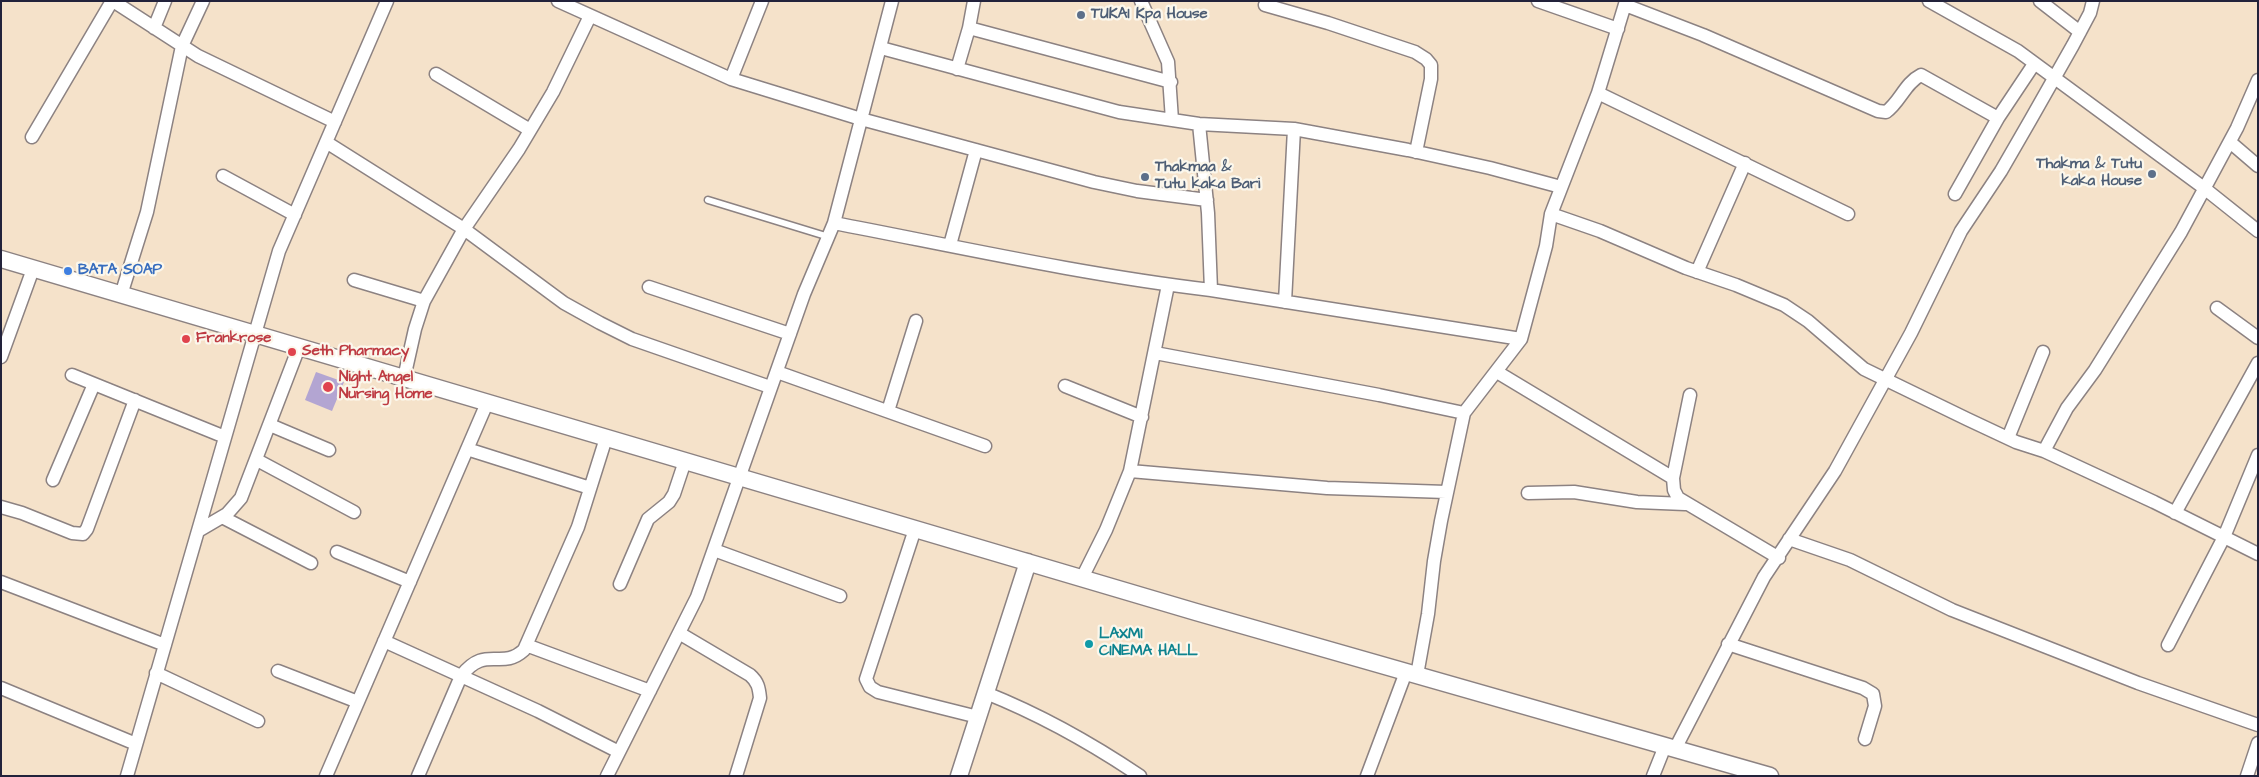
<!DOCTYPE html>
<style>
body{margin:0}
#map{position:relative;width:2259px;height:777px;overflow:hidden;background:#f5e2ca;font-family:"Architects Daughter",sans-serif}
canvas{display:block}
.frame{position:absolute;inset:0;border:2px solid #22223b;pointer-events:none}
</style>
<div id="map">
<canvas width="2259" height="777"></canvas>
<div class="frame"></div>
</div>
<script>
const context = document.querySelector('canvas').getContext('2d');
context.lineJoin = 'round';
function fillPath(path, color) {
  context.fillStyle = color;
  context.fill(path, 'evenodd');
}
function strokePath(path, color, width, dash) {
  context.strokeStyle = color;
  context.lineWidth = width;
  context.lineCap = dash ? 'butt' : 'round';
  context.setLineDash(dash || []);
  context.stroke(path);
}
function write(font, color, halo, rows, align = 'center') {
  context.font = font + ' "Architects Daughter",sans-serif';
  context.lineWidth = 4.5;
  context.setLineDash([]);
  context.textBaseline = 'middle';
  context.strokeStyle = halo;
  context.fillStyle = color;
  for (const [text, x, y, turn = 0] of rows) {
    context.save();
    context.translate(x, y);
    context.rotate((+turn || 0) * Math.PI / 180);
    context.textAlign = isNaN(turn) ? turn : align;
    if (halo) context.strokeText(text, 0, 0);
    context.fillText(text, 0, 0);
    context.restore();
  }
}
const building = new Path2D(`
 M316 372 344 382 332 411 305 400Z`);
const service = new Path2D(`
 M708 200 829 237`);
const minor = new Path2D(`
 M113 1 198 56 335 122
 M558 1 731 79 861 119 1094 182 1137 191 1207 200
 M1141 1 1168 62 1172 120
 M1538 1 1618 29
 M1929 1 2018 51 2204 188 2258 231
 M2040 1 2080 32
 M1265 5 1328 23 1415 52 1426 59 1431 65V79L1416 152
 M1625 5 1703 35 1878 111 1886 112C1900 102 1905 83 1921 75L1998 118
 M154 28 165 1
 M969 28 1171 82
 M881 48 1119 112 1199 124 1294 129 1408 150 1490 168 1561 187
 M957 69 969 28 974 1
 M436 74 530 130
 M731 79 762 1
 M1598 93 1848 214
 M1199 124 1208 213 1211 290
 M32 137 112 1
 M326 142 464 229 564 303 600 323 632 339 770 387
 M2230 142 2258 166
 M223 176 295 215
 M1955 194 1998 118 2034 64
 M1551 214 1600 231 1686 268 1736 285 1784 305 1808 321 1864 369 1967 419 2016 442 2044 451 2154 502 2258 554
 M834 223C959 247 1084 275 1211 290L1521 339
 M950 245 976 150
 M1697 272 1745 163
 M354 280 424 301
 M649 287 790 334
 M121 295 147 212 182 46 203 1
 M1285 302 1294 129
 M2217 308 2258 338
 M1155 353 1379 395 1464 413
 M1 357 33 269
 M777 372 985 446
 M1497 372 1673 478
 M72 375 225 437
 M404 378 415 329 424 301 464 229 519 149 553 92 590 16
 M1065 386 1142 417
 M1690 395 1673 478 1674 490 1678 498 1779 558
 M888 411 916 321
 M270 425 329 450
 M2008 438 2043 352
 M467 449 590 488
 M2044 451 2067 408 2095 370 2181 232 2237 128 2258 80
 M257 460 354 512
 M1130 471 1327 488 1446 492
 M53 480 94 384
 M1528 493 1574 492 1637 502 1685 504
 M1 507 22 513 72 533 83 534 87 529 135 400
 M2175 513 2258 363
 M222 517 311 563
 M915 529 866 679 870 687 878 692 978 717
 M198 531 227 514 241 498 299 347
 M1789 539 1850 560 1952 610 2138 683 2258 725
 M714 550 840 596
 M337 552 410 582
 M1082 578 1106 530 1130 471 1168 285
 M1 582 165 645
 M620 584 648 519 669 502 674 494 685 461
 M679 633 750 675C758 682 759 688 760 698L736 776
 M384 641 538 711 619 752
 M1728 644 1863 688 1873 694 1875 706 1865 739
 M526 645 650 691
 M2168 645 2224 537 2258 455
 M278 671 358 702
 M156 673 258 721
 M1417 675 1428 614 1434 561 1441 521 1464 413 1521 339 1546 246 1551 214 1598 93 1626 1
 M1 688 136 744
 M986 693C1041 715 1091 743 1140 776
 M1675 749 1764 577 1835 471 1911 333 1961 231 2001 171 2031 119 2073 45 2090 13 2093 1
 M127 776 279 251 387 1
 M326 776 487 403
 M418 776 461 676C486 644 501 671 524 650L578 527 606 438
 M607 776 697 597 804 294 834 223 892 1
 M1367 776 1406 672
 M1653 776 1665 746
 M2247 776 2258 743`);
const tertiary = new Path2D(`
 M1 259 1196 612 1770 776
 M959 776 1028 562`);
const markers = [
 [1081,15,5,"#5c6f8a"],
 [2152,174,5,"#5c6f8a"],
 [1145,177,5,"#5c6f8a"],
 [68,271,5,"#3f7fe0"],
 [186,339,5,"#e0444e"],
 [292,352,5,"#e0444e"],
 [328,387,6,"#e0444e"],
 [1089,644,5,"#0f9aa8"]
];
const serviceNames = [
 ["TUKAI Kpa House",1091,15],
 ["Thakma & Tutu",2142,165,"right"],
 ["kaka House",2142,182,"right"],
 ["Thakmaa &",1155,168],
 ["Tutu kaka Bari",1155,185]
];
const shopNames = [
 ["BATA SOAP",78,271]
];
const healthNames = [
 ["Frankrose",196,339],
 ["Seth Pharmacy",302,352],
 ["Night Angel",339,378],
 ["Nursing Home",339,395]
];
const cultureNames = [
 ["LAXMI",1099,635],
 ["CINEMA HALL",1099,652]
];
fillPath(building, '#b3a5d2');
strokePath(service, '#8c8282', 9);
strokePath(minor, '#8c8282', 15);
strokePath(tertiary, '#8c8282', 19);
strokePath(service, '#fff', 6);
strokePath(minor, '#fff', 12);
strokePath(tertiary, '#fff', 16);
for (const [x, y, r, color] of markers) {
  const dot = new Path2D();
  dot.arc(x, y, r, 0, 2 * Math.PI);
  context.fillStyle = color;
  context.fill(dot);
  strokePath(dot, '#fbf7ec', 2);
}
write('bold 15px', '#4e5e75', '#fbf7ec', serviceNames, 'left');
write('bold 15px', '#366cbe', '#fbf7ec', shopNames, 'left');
write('bold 15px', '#be3a42', '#fbf7ec', healthNames, 'left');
write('bold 15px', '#0d838f', '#fbf7ec', cultureNames, 'left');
</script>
